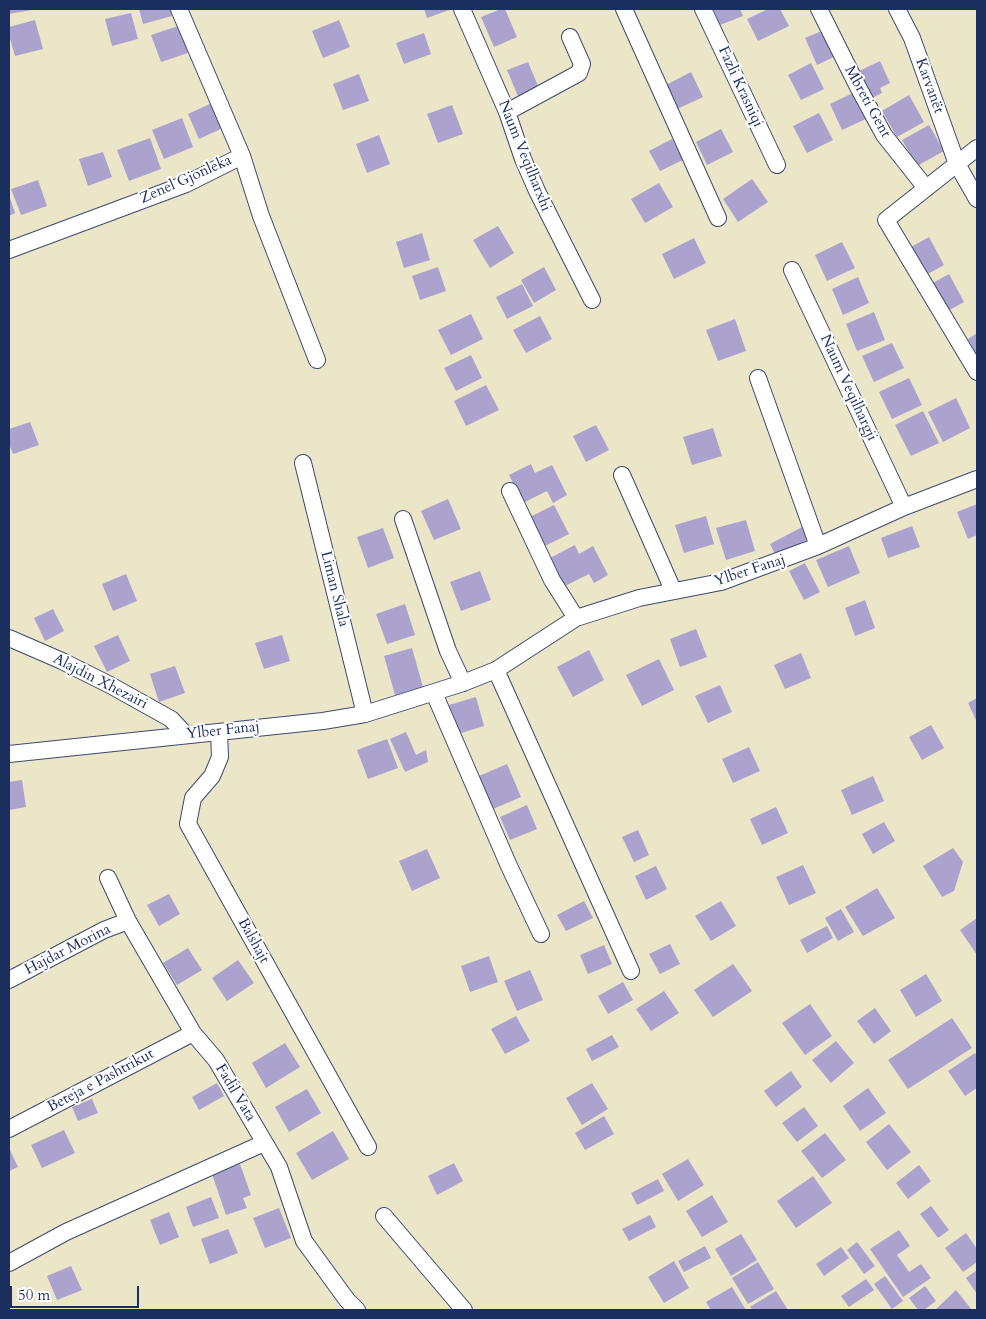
<!DOCTYPE html>
<meta charset="utf-8">
<style>
body{margin:0}
#map{position:relative;width:986px;height:1319px;overflow:hidden;background:#ece6c8;font-family:Cardo,serif}
canvas{display:block}
.frame{position:absolute;inset:0;border:10px solid #1b2f5e;pointer-events:none}
.scale{position:absolute;left:10px;top:1286px;width:129px;height:22px;box-sizing:border-box;border:2px solid #1b2f5e;border-top:0;padding-left:6px;font-size:15px;line-height:18px;white-space:nowrap;color:#1b2f5e;-webkit-text-stroke:4px #fff;paint-order:stroke}
</style>
<div id="map">
<canvas width="986" height="1319"></canvas>
<div class="frame"></div>
<div class="scale">50 m</div>
</div>
<script>
const context = document.querySelector('canvas').getContext('2d');
context.lineJoin = 'round';
function fillPath(path, color) {
  context.fillStyle = color;
  context.fill(path, 'evenodd');
}
function strokePath(path, color, width, dash) {
  context.strokeStyle = color;
  context.lineWidth = width;
  context.lineCap = dash ? 'butt' : 'round';
  context.setLineDash(dash || []);
  context.stroke(path);
}
function write(font, color, halo, rows, align = 'center') {
  context.font = font + ' Cardo,serif';
  context.lineWidth = 4;
  context.setLineDash([]);
  context.textBaseline = 'middle';
  context.strokeStyle = halo;
  context.fillStyle = color;
  for (const [text, x, y, turn = 0] of rows) {
    context.save();
    context.translate(x, y);
    context.rotate((+turn || 0) * Math.PI / 180);
    context.textAlign = isNaN(turn) ? turn : align;
    if (halo) context.strokeText(text, 0, 0);
    context.fillText(text, 0, 0);
    context.restore();
  }
}
const building = new Path2D(`
 M9 9H31L32 10 9 14Z
 M139 9H170L172 16 143 24Z
 M424 9H452L427 18Z
 M501 9H505L517 37 494 47 481 17Z
 M713 9H740L743 16 720 25Z
 M768 9H780L789 26 758 41 747 19Z
 M131 13 138 39 112 46 105 19Z
 M35 20 43 49 15 56 9 35V27Z
 M339 20 350 47 323 58 312 31Z
 M178 26 188 53 161 62 151 35Z
 M824 30 836 56 817 65 805 38Z
 M424 33 431 54 404 64 396 43Z
 M880 61 890 83 880 88 882 93 870 99 857 72Z
 M528 62 541 93 520 101 507 70Z
 M811 63 824 89 801 100 788 75Z
 M691 72 703 97 675 110 664 86Z
 M359 74 369 101 343 110 333 84Z
 M855 92 868 118 842 130 830 104Z
 M909 95 924 122 897 137 882 111Z
 M214 102 225 127 199 139 188 114Z
 M452 105 463 134 438 143 427 114Z
 M819 113 833 140 807 153 793 126Z
 M182 118 193 147 164 159 152 130Z
 M929 125 944 151 917 166 902 140Z
 M721 129 733 152 707 165 696 142Z
 M379 135 390 164 367 173 356 144Z
 M150 138 161 169 129 181 117 150Z
 M672 139 683 160 660 171 649 151Z
 M103 152 112 177 88 186 79 159Z
 M752 179 768 202 738 222 723 199Z
 M38 180 47 206 21 215 11 189Z
 M659 183 673 207 645 223 631 199Z
 M9 195 15 213 9 216Z
 M498 226 514 253 490 268 473 240Z
 M422 233 430 260 404 268 396 242Z
 M929 237 944 265 926 275 911 247Z
 M694 238 706 263 674 279 662 254Z
 M842 242 855 268 827 281 815 255Z
 M438 267 446 291 420 300 412 276Z
 M544 267 556 290 534 303 521 280Z
 M949 274 964 302 946 312 931 284Z
 M858 277 869 303 843 315 832 289Z
 M522 284 533 306 507 319 496 297Z
 M874 312 885 340 857 351 846 324Z
 M471 314 483 339 451 355 438 330Z
 M540 316 552 339 526 353 513 330Z
 M735 319 746 351 718 361 706 330Z
 M977 333V355L968 339Z
 M892 343 904 368 874 382 862 356Z
 M471 355 482 378 456 391 444 368Z
 M909 378 922 405 892 419 879 392Z
 M486 385 499 410 466 426 454 401Z
 M956 398 970 428 943 442 928 412Z
 M923 411 939 443 911 456 895 425Z
 M30 422 39 445 13 454 9 444V429Z
 M596 425 609 450 586 462 573 436Z
 M713 428 722 456 692 465 683 437Z
 M531 464 535 473 552 465 567 495 553 503 547 491 523 503 509 475Z
 M448 499 461 529 434 540 421 511Z
 M977 504V535L968 539 957 512Z
 M554 505 569 534 545 546 530 517Z
 M706 516 714 544 684 553 675 525Z
 M746 520 755 551 726 560 716 528Z
 M804 526 810 538 776 556 770 544Z
 M912 526 920 547 888 558 881 538Z
 M383 528 394 558 368 568 357 537Z
 M575 545 579 554 593 546 608 575 594 583 589 574 565 586 550 558Z
 M849 546 860 573 828 587 816 560Z
 M805 563 820 592 804 600 789 571Z
 M480 571 491 600 461 611 450 582Z
 M126 574 137 601 113 611 102 584Z
 M865 600 875 628 855 636 845 608Z
 M405 604 415 635 387 644 376 614Z
 M53 609 64 631 45 641 34 618Z
 M696 629 707 657 680 667 670 639Z
 M118 635 130 661 107 672 94 646Z
 M282 635 290 661 264 669 255 643Z
 M412 648 423 687 395 695 384 656Z
 M589 650 604 680 573 697 557 667Z
 M801 653 811 678 785 689 774 665Z
 M659 659 674 690 642 706 626 675Z
 M175 666 185 693 159 702 150 674Z
 M720 685 732 712 708 723 695 696Z
 M476 697 484 726 458 734 449 705Z
 M977 698V722L968 703Z
 M931 725 944 748 922 760 909 737Z
 M406 732 416 755 426 750 428 762 405 772 390 739Z
 M387 739 398 768 368 779 357 750Z
 M749 747 760 771 733 783 722 759Z
 M507 764 521 797 493 809 479 776Z
 M873 776 884 801 852 815 841 790Z
 M22 780 26 807 9 810V782Z
 M527 805 537 829 510 840 500 817Z
 M776 807 788 833 762 845 750 819Z
 M884 822 895 841 873 854 862 834Z
 M638 830 649 855 634 862 622 837Z
 M953 848 963 862 954 891 942 897 923 866Z
 M427 849 440 878 412 891 399 861Z
 M803 865 816 893 789 905 776 877Z
 M656 866 667 889 646 900 635 876Z
 M877 888 895 918 863 936 845 907Z
 M169 894 180 914 159 926 147 905Z
 M584 901 593 918 566 931 557 915Z
 M721 901 736 926 711 941 695 916Z
 M841 909 854 932 838 941 825 918Z
 M977 918V955L960 930Z
 M827 926 833 938 807 953 800 940Z
 M670 944 680 964 660 974 649 954Z
 M604 945 612 964 588 974 580 955Z
 M188 948 202 970 177 985 163 963Z
 M489 956 498 982 470 992 461 966Z
 M238 960 254 983 227 1001 212 978Z
 M733 964 752 991 713 1017 694 990Z
 M530 970 543 1000 517 1011 504 981Z
 M926 974 942 1001 916 1017 900 990Z
 M623 982 633 1000 608 1014 598 996Z
 M664 991 679 1013 651 1031 636 1009Z
 M810 1004 832 1036 805 1055 782 1023Z
 M875 1008 891 1031 874 1044 857 1021Z
 M516 1016 530 1041 505 1054 491 1029Z
 M952 1018 972 1048 908 1089 888 1060Z
 M612 1035 619 1047 592 1061 586 1049Z
 M836 1041 854 1063 831 1083 812 1060Z
 M285 1043 300 1067 266 1088 252 1063Z
 M975 1053 977 1056V1088L965 1096 948 1071Z
 M791 1071 802 1087 776 1107 764 1091Z
 M217 1083 224 1096 199 1110 192 1097Z
 M592 1083 608 1109 582 1125 566 1098Z
 M868 1088 886 1113 860 1131 843 1106Z
 M307 1089 321 1113 289 1132 275 1107Z
 M92 1099 98 1113 78 1121 72 1107Z
 M804 1107 818 1126 797 1142 782 1123Z
 M604 1116 614 1134 585 1150 575 1133Z
 M889 1124 911 1152 887 1170 866 1142Z
 M64 1130 75 1153 42 1168 31 1145Z
 M333 1131 349 1159 312 1180 296 1153Z
 M825 1133 846 1160 822 1178 801 1151Z
 M9 1148 18 1167 9 1171Z
 M688 1159 704 1185 678 1201 662 1174Z
 M454 1163 463 1181 437 1195 428 1176Z
 M240 1164 251 1195 243 1198 247 1208 226 1215 212 1174Z
 M919 1165 931 1181 908 1199 896 1183Z
 M813 1176 832 1203 796 1228 777 1201Z
 M658 1179 664 1191 637 1205 631 1193Z
 M712 1195 728 1222 702 1237 686 1211Z
 M211 1197 219 1218 193 1227 186 1207Z
 M931 1206 949 1230 938 1238 920 1214Z
 M279 1208 291 1238 265 1248 253 1218Z
 M169 1212 179 1237 160 1245 150 1220Z
 M650 1215 656 1227 629 1241 622 1229Z
 M228 1229 238 1253 210 1264 201 1239Z
 M899 1230 910 1246 897 1255 909 1272 921 1264 931 1278 903 1297 870 1249Z
 M966 1233 977 1249V1262L963 1272 945 1248Z
 M741 1234 757 1260 731 1276 715 1249Z
 M857 1242 875 1266 864 1274 847 1250Z
 M705 1246 711 1258 684 1272 678 1261Z
 M841 1247 849 1258 824 1276 816 1264Z
 M674 1261 689 1288 664 1303 648 1277Z
 M758 1262 774 1289 748 1304 732 1278Z
 M71 1266 82 1290 57 1300 47 1276Z
 M977 1270V1294L966 1278Z
 M885 1276 903 1301 892 1309 874 1284Z
 M866 1279 874 1290 849 1307 841 1296Z
 M925 1286 936 1301 924 1310H918L909 1298Z
 M732 1287 746 1310H711L706 1302Z
 M956 1290 972 1310H935Z
 M776 1291 788 1310H753L750 1307Z`);
const minor = new Path2D(`
 M462 9 507 112 523 159 537 191 592 300
 M624 9 718 218
 M703 9 777 165
 M819 9 858 87 884 135 926 188
 M897 9 912 38 957 164 977 199
 M507 112 579 73 582 64 570 37
 M977 148 886 220 977 372
 M242 156 261 216 317 360
 M9 250 186 184 242 156 179 9
 M792 270 904 507
 M758 378 818 546
 M303 463 365 714
 M622 475 673 590
 M510 491 552 580 576 618
 M403 519 448 651 463 683
 M9 638 62 661 110 685 171 719 186 735
 M496 670 631 971
 M434 693 509 866 541 934
 M219 732 220 757 212 776 193 798 188 824 368 1147
 M9 754 323 721 365 714 463 683 496 670 576 618 639 598 721 582 818 546 904 507 977 479
 M108 878 128 921 193 1033 216 1060 279 1167 304 1241 347 1300 357 1310
 M9 980 104 930 128 921
 M9 1129 193 1033
 M384 1216 464 1310
 M9 1263 66 1232 264 1143`);
const streetNames = [
 ["Karvanët",929,86,70],
 ["Fazli Krasniqi",740,87,65],
 ["Mbreti Gent",867,102,61],
 ["Naum Veqilharxhi",524,156,68],
 ["Zenel Gjonleka",186,180,-24],
 ["Naum Veqilhargji",848,388,65],
 ["Ylber Fanaj",750,571,-18],
 ["Liman Shala",334,589,76],
 ["Alajdin Xhezairi",100,682,27],
 ["Ylber Fanaj",223,731,-6],
 ["Balshajt",253,941,61],
 ["Hajdar Morina",68,950,-27],
 ["Beteja e Pashtrikut",101,1081,-28],
 ["Fadil Vata",235,1093,59]
];
fillPath(building, '#aba2ce');
strokePath(minor, '#3a4a6e', 18);
strokePath(minor, '#fff', 16);
write('15px', '#1b2f5e', '#fff', streetNames);
</script>
